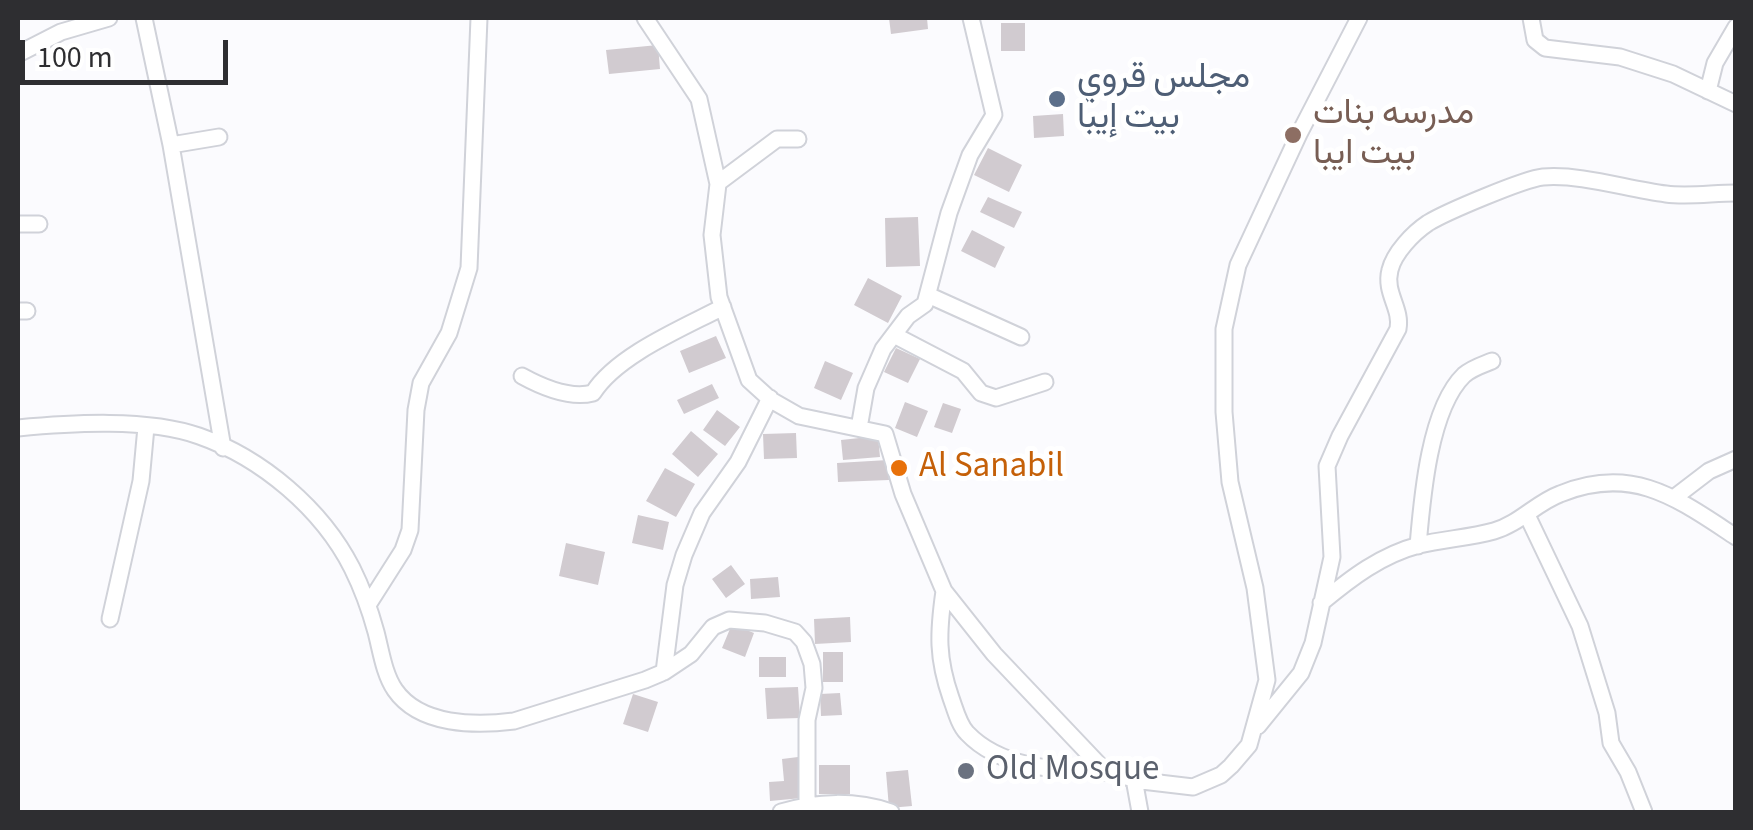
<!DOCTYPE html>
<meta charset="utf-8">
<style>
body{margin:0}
#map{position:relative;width:1753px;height:830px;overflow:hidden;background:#fbfbfe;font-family:"Source Sans 3",sans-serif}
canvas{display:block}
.frame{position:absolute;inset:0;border:20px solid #2e2e31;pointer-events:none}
.scale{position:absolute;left:20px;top:40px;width:208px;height:45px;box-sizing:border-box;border:5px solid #2e2e31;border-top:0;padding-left:12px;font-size:30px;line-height:35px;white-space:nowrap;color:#2e2e31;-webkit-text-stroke:8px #fff;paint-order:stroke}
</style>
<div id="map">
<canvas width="1753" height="830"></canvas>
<div class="frame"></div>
<div class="scale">100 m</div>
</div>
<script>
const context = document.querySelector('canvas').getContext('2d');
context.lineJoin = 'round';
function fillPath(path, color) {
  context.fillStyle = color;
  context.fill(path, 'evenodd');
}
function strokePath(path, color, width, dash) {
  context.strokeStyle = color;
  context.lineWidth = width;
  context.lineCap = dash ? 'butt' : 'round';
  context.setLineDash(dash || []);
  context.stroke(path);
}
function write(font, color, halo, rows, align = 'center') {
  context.font = font + ' "Source Sans 3",Vazirmatn,sans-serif';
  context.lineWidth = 10;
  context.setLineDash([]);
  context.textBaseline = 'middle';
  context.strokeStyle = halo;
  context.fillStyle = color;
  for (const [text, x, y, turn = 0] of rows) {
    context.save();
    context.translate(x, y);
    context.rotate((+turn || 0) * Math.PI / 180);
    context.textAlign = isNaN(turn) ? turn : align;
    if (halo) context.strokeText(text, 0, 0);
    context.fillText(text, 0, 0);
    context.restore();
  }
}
const building = new Path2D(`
 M889 18H927L928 29 891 34Z
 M1001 23H1025V51H1001Z
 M658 45 660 69 609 74 606 50Z
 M1063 114 1064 136 1034 138 1033 116Z
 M988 148 1022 165 1009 192 974 175Z
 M988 197 1022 212 1014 228 980 212Z
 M918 217 920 266 886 267 885 218Z
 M972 230 1005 247 995 268 961 251Z
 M868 278 902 296 888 323 854 305Z
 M716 336 726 358 689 373 680 351Z
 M896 348 920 359 908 383 884 372Z
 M825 361 853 373 841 400 814 388Z
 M712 384 719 398 684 414 677 400Z
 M905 402 928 411 917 437 895 428Z
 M943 403 961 409 952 433 934 427Z
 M717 410 740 427 725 446 703 430Z
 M691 431 718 454 698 477 672 454Z
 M796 433 797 458 764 459 763 434Z
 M878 436 880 457 843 460 841 440Z
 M888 460 889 480 838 482 837 463Z
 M665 468 695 484 676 517 646 501Z
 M638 515 669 522 663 550 632 543Z
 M566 543 605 552 598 585 559 576Z
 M731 565 745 584 726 598 712 579Z
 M778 577 780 597 751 599 750 579Z
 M850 617 851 642 815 644 814 619Z
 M732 624 754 633 745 657 722 648Z
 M823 652H843V682H823Z
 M759 657H786V677H759Z
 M798 687 800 718 767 719 765 688Z
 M840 693 842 715 821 716 820 694Z
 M633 694 658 702 648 732 623 724Z
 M798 757 802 798 770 801 769 782 784 781 782 759Z
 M819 765H850V794H819Z
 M908 770 912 806 889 808 886 772Z`);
const minor = new Path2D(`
 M144 18 171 145 223 448
 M645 18 699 99 718 184 712 235 719 297 749 380 771 400 799 416 885 434 903 494 944 591 994 654 1106 772 1142 781 1193 787 1221 775 1231 766 1249 745 1267 680 1255 588 1230 482 1224 412V329L1238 265 1299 134 1359 18
 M1531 18 1535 40 1545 48 1620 57 1673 74 1736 104
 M18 54 61 32 109 18
 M1708 91 1715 63 1736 27
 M171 145 219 137
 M718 183 777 139H798
 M18 224H39
 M928 295 1021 337
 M18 311H27
 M894 335 963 371 981 393 996 398 1045 382
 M522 376C542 387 570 399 593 393 617 355 683 328 723 307
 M18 428C71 423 148 418 199 436 262 458 322 509 352 568 362 588 370 610 376 632 381 651 384 674 395 690 420 726 476 726 514 721L645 680 664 672 691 654 713 627 729 620 765 623 795 632 804 642 812 664 814 688 807 720V804
 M859 428 866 388 883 349 908 316 925 304 949 213 970 155 994 115 971 18
 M1675 497 1709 471 1736 459
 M1527 515 1580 626 1607 713 1611 743 1628 772 1644 812
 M1418 546C1422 499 1429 409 1464 375 1472 368 1482 365 1492 361
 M944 591C938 633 937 658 951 698 955 709 959 725 967 733 1002 770 1060 770 1106 772
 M1321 603C1351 578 1381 555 1419 545 1443 539 1469 538 1494 531 1519 524 1536 503 1560 494 1633 464 1678 499 1736 537
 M368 605 403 550 410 530 416 410 421 383 449 333 469 268 479 18
 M110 619 141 481 146 427
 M664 672 675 585 684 555 702 513 738 462 770 398
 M1258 726 1301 673 1313 643 1332 557 1327 466 1340 436 1398 329C1402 308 1384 293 1390 270 1394 253 1413 233 1428 223 1446 212 1524 179 1543 177 1583 174 1626 189 1666 194 1688 197 1713 193 1736 193
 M1134 779 1140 812
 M781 812C817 801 856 800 891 812`);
const markers = [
 [1057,99,10,"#5c6f8a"],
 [1293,135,10,"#8d6e63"],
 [899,468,10,"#e8710a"],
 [966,771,10,"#6b7280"]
];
const serviceNames = [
 ["مجلس قروي",1077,79],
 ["بيت إيبا",1077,119]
];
const educationNames = [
 ["مدرسه بنات",1313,115],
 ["بيت ايبا",1313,155]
];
const foodNames = [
 ["Al Sanabil",919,468]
];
const worshipNames = [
 ["Old Mosque",986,771]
];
fillPath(building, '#d1cbd0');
strokePath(minor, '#d0d2d9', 19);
strokePath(minor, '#fff', 15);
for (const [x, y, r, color] of markers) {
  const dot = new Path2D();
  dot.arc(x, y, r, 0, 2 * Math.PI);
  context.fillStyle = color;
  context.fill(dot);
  strokePath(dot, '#fff', 4);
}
write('35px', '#4e5e75', '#fff', serviceNames, 'left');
write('35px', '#785e54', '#fff', educationNames, 'left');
write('35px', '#c56008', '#fff', foodNames, 'left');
write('35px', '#5b616d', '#fff', worshipNames, 'left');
</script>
